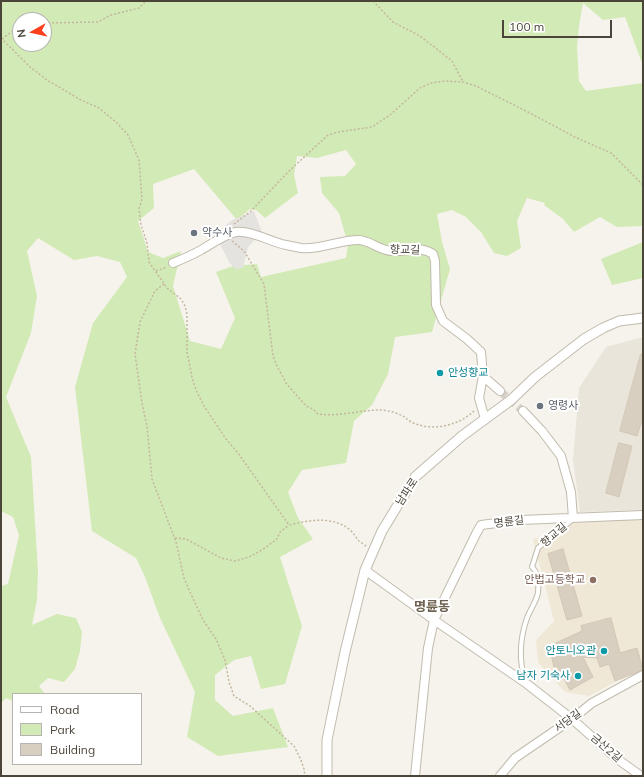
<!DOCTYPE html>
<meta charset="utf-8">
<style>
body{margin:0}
#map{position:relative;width:644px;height:777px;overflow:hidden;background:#f6f3ec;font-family:Mulish,sans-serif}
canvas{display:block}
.frame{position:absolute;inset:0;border:2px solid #4b4439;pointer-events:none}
.legend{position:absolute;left:12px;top:693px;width:130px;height:72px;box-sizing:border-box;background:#fff;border:1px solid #b7b4b0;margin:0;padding:5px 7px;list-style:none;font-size:12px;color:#4b4439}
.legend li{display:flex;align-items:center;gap:8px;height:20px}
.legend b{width:20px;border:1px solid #b7b4b0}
.north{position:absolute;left:12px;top:12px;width:40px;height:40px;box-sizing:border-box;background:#fff;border:1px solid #b7b4b0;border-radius:50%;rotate:262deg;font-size:11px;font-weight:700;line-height:16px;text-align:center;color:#4b4439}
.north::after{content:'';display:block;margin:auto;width:14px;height:18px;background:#fc3f1d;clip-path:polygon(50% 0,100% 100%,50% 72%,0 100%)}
.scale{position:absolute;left:502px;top:20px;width:110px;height:18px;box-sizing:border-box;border:2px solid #4b4439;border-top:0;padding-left:5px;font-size:12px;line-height:14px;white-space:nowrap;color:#4b4439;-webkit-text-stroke:3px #fff;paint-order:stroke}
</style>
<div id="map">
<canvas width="644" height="777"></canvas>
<div class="frame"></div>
<ul class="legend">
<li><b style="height:5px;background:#fff"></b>Road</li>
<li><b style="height:11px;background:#d2eab5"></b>Park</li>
<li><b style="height:11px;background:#d8cfc1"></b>Building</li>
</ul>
<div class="north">N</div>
<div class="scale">100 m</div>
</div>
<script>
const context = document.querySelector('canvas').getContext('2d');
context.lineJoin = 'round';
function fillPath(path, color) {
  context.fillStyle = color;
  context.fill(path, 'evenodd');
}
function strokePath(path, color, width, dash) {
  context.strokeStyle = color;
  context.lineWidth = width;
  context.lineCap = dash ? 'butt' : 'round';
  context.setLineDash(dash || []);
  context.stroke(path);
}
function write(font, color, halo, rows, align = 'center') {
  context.font = font + ' Mulish,"Noto Sans KR",sans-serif';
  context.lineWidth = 4;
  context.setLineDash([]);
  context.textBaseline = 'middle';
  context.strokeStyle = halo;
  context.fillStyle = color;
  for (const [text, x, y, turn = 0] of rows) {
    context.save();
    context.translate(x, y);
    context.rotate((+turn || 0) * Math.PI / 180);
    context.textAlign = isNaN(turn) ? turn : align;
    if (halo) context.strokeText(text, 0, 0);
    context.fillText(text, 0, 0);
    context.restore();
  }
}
const residential = new Path2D(`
 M643 337V510L580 512 573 460 579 388 606 347Z`);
const education = new Path2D(`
 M643 515V667L589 696 565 692 538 662 536 640 554 621 533 539 550 535 573 520Z`);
const green = new Path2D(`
 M1 1H643V64L642 63 625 17 603 20 583 3 579 26 577 47 579 81 586 91 643 83V226L617 227 600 217 574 232 563 219 544 205 545 203 527 198 517 221 521 248 507 256 494 253 481 232 466 217 452 210 437 214 442 242 450 269 432 332 395 337 388 374 372 405 354 421 346 463 302 470 288 492 298 518 313 539 280 557 302 626 285 684 261 689 251 656 234 660 215 675V700L233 716 273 708 288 747 218 756 187 737 195 692 160 618 145 577 136 558 92 531 75 387 93 323 127 277 120 262 97 256 74 260 38 238 27 251 37 296 31 333 6 397 31 457 38 572 37 600 32 625 57 614 76 618 82 632 80 651 75 669 64 682 48 678 39 686 45 694H13V701L6 698 1 703V586L8 584 19 535 13 517 1 511ZM20 20H44V44H20ZM346 150 356 164 345 176 320 177 322 193 339 213 348 244 346 258 261 277 257 264 233 266 216 272 235 318 221 349 190 341 173 286 181 251 163 258 148 252 138 221 154 208 153 184 194 169 237 220 250 209 256 210 265 218 298 193 294 175 297 156 317 158Z
 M643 242V278L612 285 601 259Z`);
const parking = new Path2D(`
 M254 211 262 232 248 247 243 268 235 269 229 262 215 234 232 220Z`);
const building = new Path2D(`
 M641 354H643V424L641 423 637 436 620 431Z
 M619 443 632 446 619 497 606 493Z
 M563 549 582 616 567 620 548 554Z
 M611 618 620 653 637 648 643 670 615 681 609 664 600 667 597 658 583 657 593 677 570 690 557 666 554 667 549 646 582 631 581 626Z`);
const minorTunnel = new Path2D(`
 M500 391 523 411`);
const path = new Path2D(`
 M373 1 393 22 420 36 452 61 463 82
 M44 23 98 22 111 15 139 8 146 1
 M1 38 30 67 47 80 81 100 99 108 117 123 128 135 139 160 142 199 139 209 141 225 147 243 149 262 167 288 181 299 185 306 187 314V352L192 377 196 390 204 406 226 439 238 453 289 525C309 520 332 516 349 529 354 533 356 538 359 541 362 543 365 545 367 547
 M2 39 14 30 20 27
 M234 224 251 211 288 172 328 135 338 132 372 127 390 115 420 88 431 83 445 81 463 82 476 86 528 112 575 137 611 153 643 185
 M232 241 244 251 264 284 273 356 277 366 286 383 306 406 313 409 318 414C339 417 359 410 380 410 387 410 397 413 403 416 406 418 408 420 411 422 432 432 458 426 474 411
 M156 271 167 267
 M164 284 155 291 140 322 135 354 142 403 147 426 152 479 176 542 184 578 190 592 203 620 216 639 225 660 229 682 234 696 250 706 294 746 301 760 304 769 305 776
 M175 538 186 539 221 558 235 561 249 557 262 550 277 539 280 532 289 525`);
const service = new Path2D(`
 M526 682C518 662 520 638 527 618 530 610 536 602 538 593 539 585 538 572 532 567L538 548 573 519`);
const minor = new Path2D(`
 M173 263C183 259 192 255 201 250 210 245 225 234 236 232 251 230 271 242 286 245 291 246 296 247 301 248 320 250 339 240 358 240 370 240 380 251 392 251 407 252 420 245 433 254L435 261 436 305 443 321 467 339 481 352 483 376 500 391
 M483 376 479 398 485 419
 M523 411 542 431 561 456 571 492 573 518
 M365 570 434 620 527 684 572 719 616 758 641 776
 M415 776 428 648 434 620 476 534 481 525 521 520 643 515
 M500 776 515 758 572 719 592 703 643 675`);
const tertiary = new Path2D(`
 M327 776V740L345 652 365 570 382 531 415 477 462 436 511 400 535 377 584 339 603 328 619 321 643 318`);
const markers = [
 [194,233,4,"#6b7280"],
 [440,373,4,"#0f9aa8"],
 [540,406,4,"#6b7280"],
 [593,580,4,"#8d6e63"],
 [604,651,4,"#0f9aa8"],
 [578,676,4,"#0f9aa8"]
];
const worshipNames = [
 ["약수사",202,233],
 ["영령사",548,406]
];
const streetNames = [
 ["향교길",405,250,1],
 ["남파로",407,492,-57],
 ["명륜길",509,522,-7],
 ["향교길",554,535,-41],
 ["서당길",568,721,-36],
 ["금산2길",606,748,41]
];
const cultureNames = [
 ["안성향교",448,373,"left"],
 ["안토니오관",596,651],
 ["남자 기숙사",570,676]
];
const educationNames = [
 ["안법고등학교",585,580]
];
const quarterNames = [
 ["명륜동",432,607]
];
fillPath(residential, '#eae5da');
fillPath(education, '#efe8d6');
fillPath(green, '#d2eab5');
fillPath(parking, '#e5e3e0');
fillPath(building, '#d8cfc1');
strokePath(building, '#d3c7b4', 1);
strokePath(minorTunnel, '#d4d0c8', 8, [8, 4]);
strokePath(service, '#c2bbae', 6);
strokePath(minor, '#c2bbae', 10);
strokePath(tertiary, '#c2bbae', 11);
strokePath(path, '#c4b79f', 1.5, [2, 2]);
strokePath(service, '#fff', 4);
strokePath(minor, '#fff', 8);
strokePath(tertiary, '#fff', 9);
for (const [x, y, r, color] of markers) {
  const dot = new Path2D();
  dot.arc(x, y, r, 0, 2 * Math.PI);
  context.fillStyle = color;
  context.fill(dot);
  strokePath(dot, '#fff', 1.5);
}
write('11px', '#5b616d', '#fff', worshipNames, 'left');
write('11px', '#4b4439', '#fff', streetNames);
write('11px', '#0d838f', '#fff', cultureNames, 'right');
write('11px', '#785e54', '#fff', educationNames, 'right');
write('bold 13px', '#6e6250', '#fff', quarterNames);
</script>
